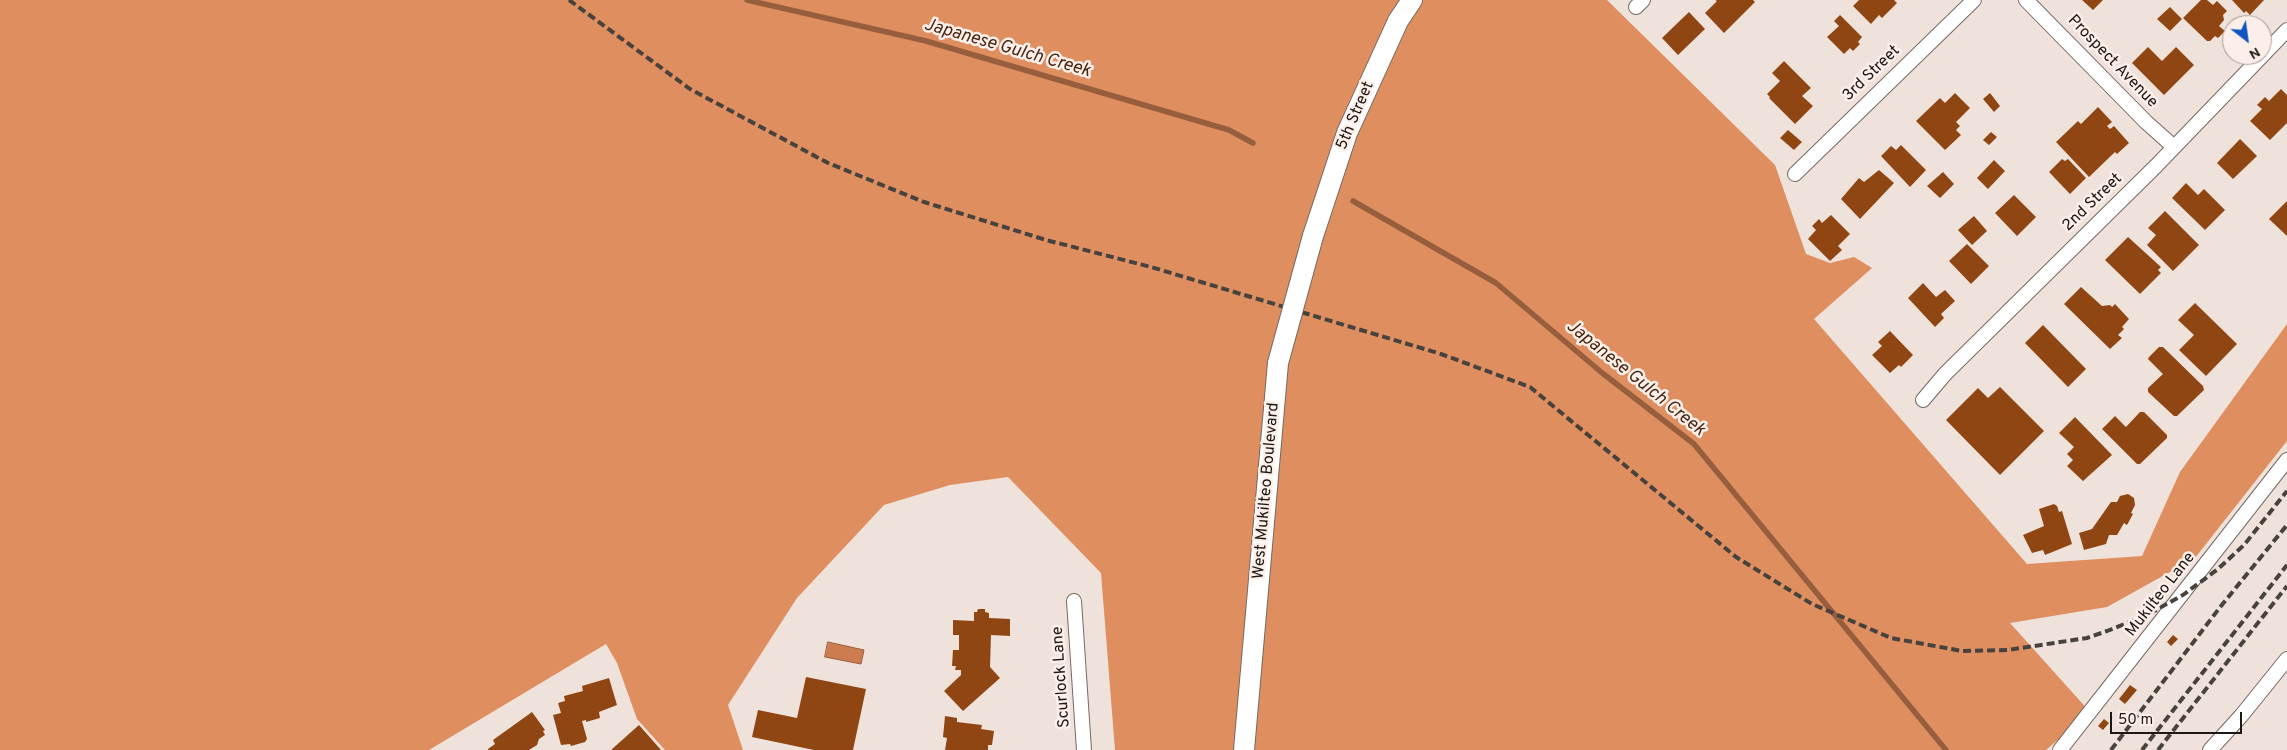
<!DOCTYPE html>
<style>
body{margin:0}
#map{position:relative;width:2287px;height:750px;overflow:hidden;background:#efe2db;font-family:Overpass,sans-serif}
canvas{display:block}
.north{position:absolute;left:2222px;top:15px;width:50px;height:50px;box-sizing:border-box;background:#fcefe9;border:1px solid #a29994;border-radius:50%;rotate:150deg;font-size:14px;font-weight:700;line-height:20px;text-align:center;color:#1c1815}
.north::after{content:'';display:block;margin:auto;width:18px;height:22px;background:#0e55c0;clip-path:polygon(50% 0,100% 100%,50% 72%,0 100%)}
.scale{position:absolute;left:2110px;top:712px;width:132px;height:22px;box-sizing:border-box;border:2px solid #1c1815;border-top:0;padding-left:6px;font-size:15px;line-height:18px;white-space:nowrap;color:#1c1815;-webkit-text-stroke:4px #fcefe9;paint-order:stroke}
</style>
<div id="map">
<canvas width="2287" height="750"></canvas>
<div class="north">N</div>
<div class="scale">50 m</div>
</div>
<script>
const context = document.querySelector('canvas').getContext('2d');
context.lineJoin = 'round';
function fillPath(path, color) {
  context.fillStyle = color;
  context.fill(path, 'evenodd');
}
function strokePath(path, color, width, dash) {
  context.strokeStyle = color;
  context.lineWidth = width;
  context.lineCap = dash ? 'butt' : 'round';
  context.setLineDash(dash || []);
  context.stroke(path);
}
function write(font, color, halo, rows, align = 'center') {
  context.font = font + ' Overpass,sans-serif';
  context.lineWidth = 5;
  context.setLineDash([]);
  context.textBaseline = 'middle';
  context.strokeStyle = halo;
  context.fillStyle = color;
  for (const [text, x, y, turn = 0] of rows) {
    context.save();
    context.translate(x, y);
    context.rotate((+turn || 0) * Math.PI / 180);
    context.textAlign = isNaN(turn) ? turn : align;
    if (halo) context.strokeText(text, 0, 0);
    context.fillText(text, 0, 0);
    context.restore();
  }
}
const forest = new Path2D(`
 M0 0H1607L1775 165 1806 254 1830 263 1854 257 1872 268 1814 319 2027 564 2142 556 2180 472 2287 324V441L2195 558 2107 607 2010 623 2090 712 2046 750H1115L1101 573 1008 477 950 485 884 505 797 598 728 705 743 750H665L637 719 617 663 606 644 429 750H0Z`);
const water = new Path2D(`
 M828 642 864 650 861 664 825 657Z`);
const stream = new Path2D(`
 M747 0 926 41 1229 130 1253 143
 M1353 201 1496 283 1601 372 1694 444 1946 750`);
const building = new Path2D(`
 M1715 0H1753L1755 2 1724 33 1705 13 1717 1Z
 M1859 0H1894L1897 3 1882 18 1879 15 1871 24 1853 6Z
 M2082 0H2103L2093 10Z
 M2201 0H2207L2213 5 2217 1 2227 11 2223 15 2224 20 2219 26 2225 31 2218 38 2215 36 2210 41H2207L2183 18Z
 M2232 0H2264L2250 15 2246 11 2244 13Z
 M2170 7 2182 19 2170 31 2157 19Z
 M1689 12 1705 29 1678 55 1662 38Z
 M1840 15 1862 37 1858 42 1860 44 1853 51 1850 48 1844 54 1827 37 1839 26 1834 21Z
 M2148 47 2162 61 2176 47 2194 65 2164 95 2132 63Z
 M1784 61 1811 88 1802 96 1813 106 1795 124 1769 98 1770 97 1767 94 1780 81 1772 73Z
 M2281 89 2287 95V123L2270 140 2250 121 2262 109 2257 105 2265 97 2269 101Z
 M1955 93 1970 108 1956 122 1960 126 1956 130 1961 135 1945 150 1916 121 1940 98 1945 103Z
 M1990 93 2000 106 1994 112 1983 99Z
 M2098 107 2112 122 2107 126 2110 129 2114 126 2129 143 2117 154 2115 152 2089 177 2056 142 2078 121 2081 124Z
 M1788 130 1802 142 1794 150 1780 138Z
 M1991 132 1997 137 1989 145 1983 140Z
 M2240 139 2257 156 2233 179 2217 163Z
 M1901 145 1926 170 1910 187 1881 156 1891 146 1896 150Z
 M2062 159 2065 161 2068 159 2086 178 2070 194 2049 172Z
 M1994 160 2005 171 1988 189 1977 178Z
 M1879 170 1894 183 1860 219 1841 199 1859 178 1864 182Z
 M1943 172 1954 184 1940 198 1927 186Z
 M2186 183 2198 195 2204 189 2225 210 2205 230 2172 198Z
 M2014 195 2036 217 2017 236 1995 213Z
 M2287 201V236L2269 219Z
 M2165 211 2199 245 2173 271 2147 245 2156 235 2148 228Z
 M1831 215 1850 234 1838 246 1842 250 1830 261 1808 239 1816 230 1812 226 1819 219 1822 223Z
 M1974 216 1987 231 1972 245 1958 230Z
 M2128 237 2161 267 2158 270 2161 273 2140 294 2105 260Z
 M1967 244 1989 266 1971 284 1949 261Z
 M1923 283 1936 297 1945 290 1955 301 1941 314 1944 318 1935 327 1908 298Z
 M2081 287 2102 306 2110 305 2112 307 2115 304 2129 319 2122 327 2124 329 2118 335 2122 338 2110 349 2064 304Z
 M2195 303 2237 344 2206 376 2179 350 2194 335 2178 320Z
 M2043 325 2086 369 2068 387 2025 343Z
 M1890 331 1913 355 1901 367 1899 365 1890 373 1872 355 1882 346 1878 342Z
 M2159 347H2163L2203 386 2204 390 2177 416H2174L2148 392V388L2163 374 2148 359 2149 357Z
 M2000 387 2044 431 2000 475 1946 420 1978 388 1988 398Z
 M2140 412H2144L2167 435V438L2140 464H2137L2102 429 2115 416 2126 427Z
 M2075 417 2112 455 2083 481 2067 466 2073 460 2067 454 2074 447 2059 433Z
 M2128 494 2134 498 2135 505 2131 513 2133 514 2127 525 2124 523 2117 535H2109L2106 544 2084 550 2079 533 2092 529 2111 502H2117L2120 496Z
 M2054 504 2057 506 2059 512 2062 511 2072 544 2045 555 2043 550 2032 553 2023 535 2044 526 2039 509Z
 M978 609H985V612L989 613V618L1010 619V636L991 635 990 667 1000 678 963 711 944 691 961 675V670H955L956 666H952L953 650H959V635H953V620L974 621V612H977Z
 M2173 635 2178 639 2171 646 2167 642Z
 M806 677 866 689 853 750H814L752 737 758 710 797 718Z
 M609 678 617 705 599 712 600 718 586 722V720L582 721 587 739 585 742 571 746 570 744 561 745 553 715 561 713 558 703 565 701 564 696 583 691 582 686Z
 M2130 685 2137 690 2125 704 2119 699Z
 M532 712 545 730 543 731 545 735 539 739 537 745 529 750H488V749L495 744 493 740Z
 M945 716 957 718V722L982 725 981 729 994 731 992 745H988V750H945L947 738 943 737Z
 M2104 719 2109 723 2103 730 2098 726Z
 M639 725 661 750H611Z`);
const street = new Path2D(`
 M2026 0 2146 122 2174 147
 M1636 7 1643 0
 M1795 174 1974 0
 M1923 400 1945 374 2156 166 2287 30
 M1074 601 1084 750
 M2060 750 2287 460
 M2210 750 2241 716 2287 659`);
const secondary = new Path2D(`
 M1313 236 1347 133 1398 21 1412 0
 M1244 750 1278 363`);
const rail = new Path2D(`
 M569 0 690 89 828 163 924 202 1046 240 1151 267 1441 354 1530 387 1736 557 1812 604 1891 638 1962 651 2008 650 2087 638 2107 631 2145 616 2183 595 2218 569 2244 545 2287 491
 M2111 750 2221 606 2287 525
 M2142 750 2287 565
 M2158 750 2287 586`);
const secondaryBridge = new Path2D(`
 M1278 363 1313 236`);
const streetNames = [
 ["Prospect Avenue",2112,62,46],
 ["3rd Street",1872,74,-44],
 ["5th Street",1356,116,-67],
 ["2nd Street",2093,203,-44],
 ["West Mukilteo Boulevard",1267,491,-85],
 ["Mukilteo Lane",2161,595,-52],
 ["Scurlock Lane",1062,677,-94]
];
const waterNames = [
 ["Japanese Gulch Creek",1007,49,16],
 ["Japanese Gulch Creek",1635,379,39]
];
fillPath(forest, '#df8e5f');
fillPath(water, '#cc7c4e');
strokePath(water, '#975e3d', 1);
strokePath(stream, '#975e3d', 5.5);
fillPath(building, '#904613');
strokePath(street, '#746963', 16);
strokePath(secondary, '#746963', 22);
strokePath(street, '#fff', 14);
strokePath(secondary, '#fff', 20);
strokePath(rail, '#47423e', 4, [8, 4]);
strokePath(secondaryBridge, '#746963', 22, []);
strokePath(secondaryBridge, '#fff', 20);
write('16px', '#1c1815', '#fcefe9', streetNames);
write('italic 18px', '#472612', '#fcefe9', waterNames);
</script>
